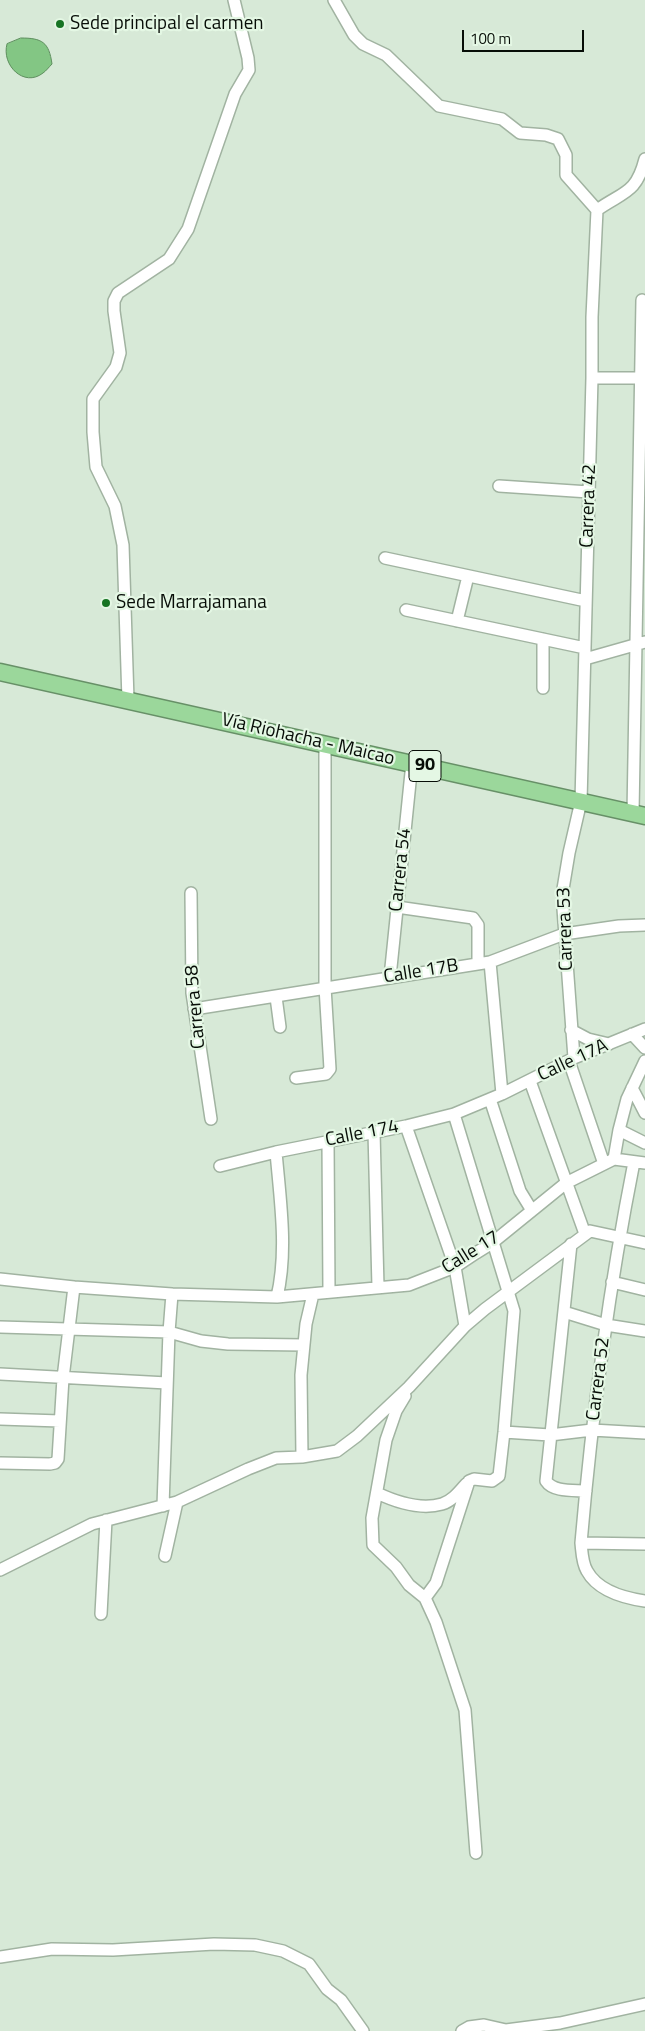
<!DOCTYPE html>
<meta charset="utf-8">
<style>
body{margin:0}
#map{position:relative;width:645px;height:2031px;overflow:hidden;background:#d7e9d7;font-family:"Titillium Web",sans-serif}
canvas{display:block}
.scale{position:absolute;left:462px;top:30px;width:122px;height:22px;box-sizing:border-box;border:2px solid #070d07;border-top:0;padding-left:6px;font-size:15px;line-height:18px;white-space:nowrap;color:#070d07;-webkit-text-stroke:4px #e4f7e4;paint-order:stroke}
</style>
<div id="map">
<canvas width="645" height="2031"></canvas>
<div class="scale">100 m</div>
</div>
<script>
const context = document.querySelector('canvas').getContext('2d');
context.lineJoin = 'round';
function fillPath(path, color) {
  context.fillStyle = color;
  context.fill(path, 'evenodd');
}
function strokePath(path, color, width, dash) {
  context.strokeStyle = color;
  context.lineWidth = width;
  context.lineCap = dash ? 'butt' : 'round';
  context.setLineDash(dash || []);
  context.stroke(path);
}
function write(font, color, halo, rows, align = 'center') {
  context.font = font + ' "Titillium Web",sans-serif';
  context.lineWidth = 4.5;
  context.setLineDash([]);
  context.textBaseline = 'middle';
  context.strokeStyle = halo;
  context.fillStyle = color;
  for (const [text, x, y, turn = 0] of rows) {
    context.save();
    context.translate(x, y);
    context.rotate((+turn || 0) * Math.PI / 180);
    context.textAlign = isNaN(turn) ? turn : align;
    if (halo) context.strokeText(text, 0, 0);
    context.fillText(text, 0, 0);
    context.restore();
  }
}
const water = new Path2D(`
 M21 38C42 38 49 42 52 64 49 67 46 71 43 73 24 88 1 65 7 44Z`);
const minor = new Path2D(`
 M334 0 354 35 363 44 386 55 439 106 502 119 520 133 546 135 558 139 566 155V175L597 210
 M597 210C624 191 636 194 645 159
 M592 378H645
 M499 486 589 492
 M385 558 586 601
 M406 610 585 648
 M457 621 468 576
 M543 639V688
 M585 659 645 642
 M128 700 123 545 115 506 96 467 93 432V399L116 367 120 353 114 311V301L118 293 169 259 188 229 235 94 249 70 248 58 234 0
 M633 813 642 300
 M191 893 192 993 211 1119
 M397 907 473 918 478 925V963
 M490 962 502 1094
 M390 977 412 763
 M276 997 280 1027
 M194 1009 490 962 564 934 619 926 645 925
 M571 1030 588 1039 609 1044
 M632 1034 645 1048
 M574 1058 562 895 569 853 581 801 592 378V317L597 210
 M569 1061 604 1164
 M296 1078 326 1074 330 1069 325 987V744
 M530 1081 585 1234
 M632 1088 645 1113
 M490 1099 520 1191 531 1209
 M406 1126 455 1267 465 1326
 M619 1130 645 1143
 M374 1132 378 1287
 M328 1141 329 1292
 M276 1152C280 1199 288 1251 277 1297
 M614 1159 619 1130 627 1099 645 1061
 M634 1162C609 1288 592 1415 581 1543 582 1552 582 1563 587 1571 598 1591 624 1598 645 1601
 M220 1166 276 1152 406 1126 454 1114 502 1094 574 1058 645 1029
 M571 1244 546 1481C553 1492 573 1490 586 1491
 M0 1279 74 1287 172 1294 277 1297 409 1285 455 1267 476 1253 492 1243 566 1183 614 1159 645 1163
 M612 1282 645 1290
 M564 1312 606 1325 645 1331
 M0 1327 169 1332 201 1341 228 1344 304 1345
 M0 1374 167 1383
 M405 1396 396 1411 386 1440 372 1518 373 1545 396 1567 409 1585 425 1598 436 1622 465 1710 476 1853
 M0 1419 60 1421
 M504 1432 550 1435 592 1430 645 1433
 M302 1457 301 1375 306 1324 313 1294
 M0 1463 50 1464 55 1463 58 1459 63 1378 74 1287
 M377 1493C396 1502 421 1510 442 1504 452 1501 459 1492 466 1484
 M163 1506 169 1332 172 1294
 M581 1543 645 1544
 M165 1556 177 1502
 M0 1570 92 1524 177 1502 248 1469 276 1458 302 1457 337 1451 357 1436 409 1387 465 1326 485 1309 590 1231 645 1243
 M425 1598 436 1583 469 1481 474 1479 492 1481 499 1476 504 1432 514 1311 454 1114
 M101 1614 106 1520
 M0 1957 52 1949 113 1950 214 1944 255 1945 283 1951 309 1964 327 1989 341 2000 363 2031
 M462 2031 469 2027 484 2025 506 2030 560 2023 645 2004`);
const highway = new Path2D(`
 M0 672 645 816`);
const markers = [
 [60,24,5,"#167423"],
 [106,603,5,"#167423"]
];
const shields = [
 [425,766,32]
];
const shieldNames = [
 ["90",425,766]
];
const poiNames = [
 ["Sede principal el carmen",70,24],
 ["Sede Marrajamana",116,603]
];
const streetNames = [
 ["Carrera 42",589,506,-88],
 ["Vía Riohacha - Maicao",308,740,13],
 ["Carrera 54",401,870,-84],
 ["Carrera 53",566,929,-92],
 ["Calle 17B",421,972,-9],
 ["Carrera 58",196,1007,-95],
 ["Calle 17A",573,1061,-25],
 ["Calle 174",362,1134,-11],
 ["Calle 17",471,1253,-32],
 ["Carrera 52",599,1379,-83]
];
fillPath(water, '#83c684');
strokePath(water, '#5e8e5e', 1);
strokePath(minor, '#a1b3a1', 14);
strokePath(highway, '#679067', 19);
strokePath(minor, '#fff', 11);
strokePath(highway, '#9bd79b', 16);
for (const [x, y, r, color] of markers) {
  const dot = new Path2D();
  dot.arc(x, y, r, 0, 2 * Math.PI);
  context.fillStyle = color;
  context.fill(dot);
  strokePath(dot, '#e4f7e4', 2);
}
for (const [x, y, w] of shields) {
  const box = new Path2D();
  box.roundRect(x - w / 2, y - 15.5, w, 31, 4);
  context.fillStyle = '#e4f7e4';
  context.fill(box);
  strokePath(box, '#070d07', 1);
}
write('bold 18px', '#070d07', null, shieldNames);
write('19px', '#070d07', '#e4f7e4', poiNames, 'left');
write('19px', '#070d07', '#e4f7e4', streetNames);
</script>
